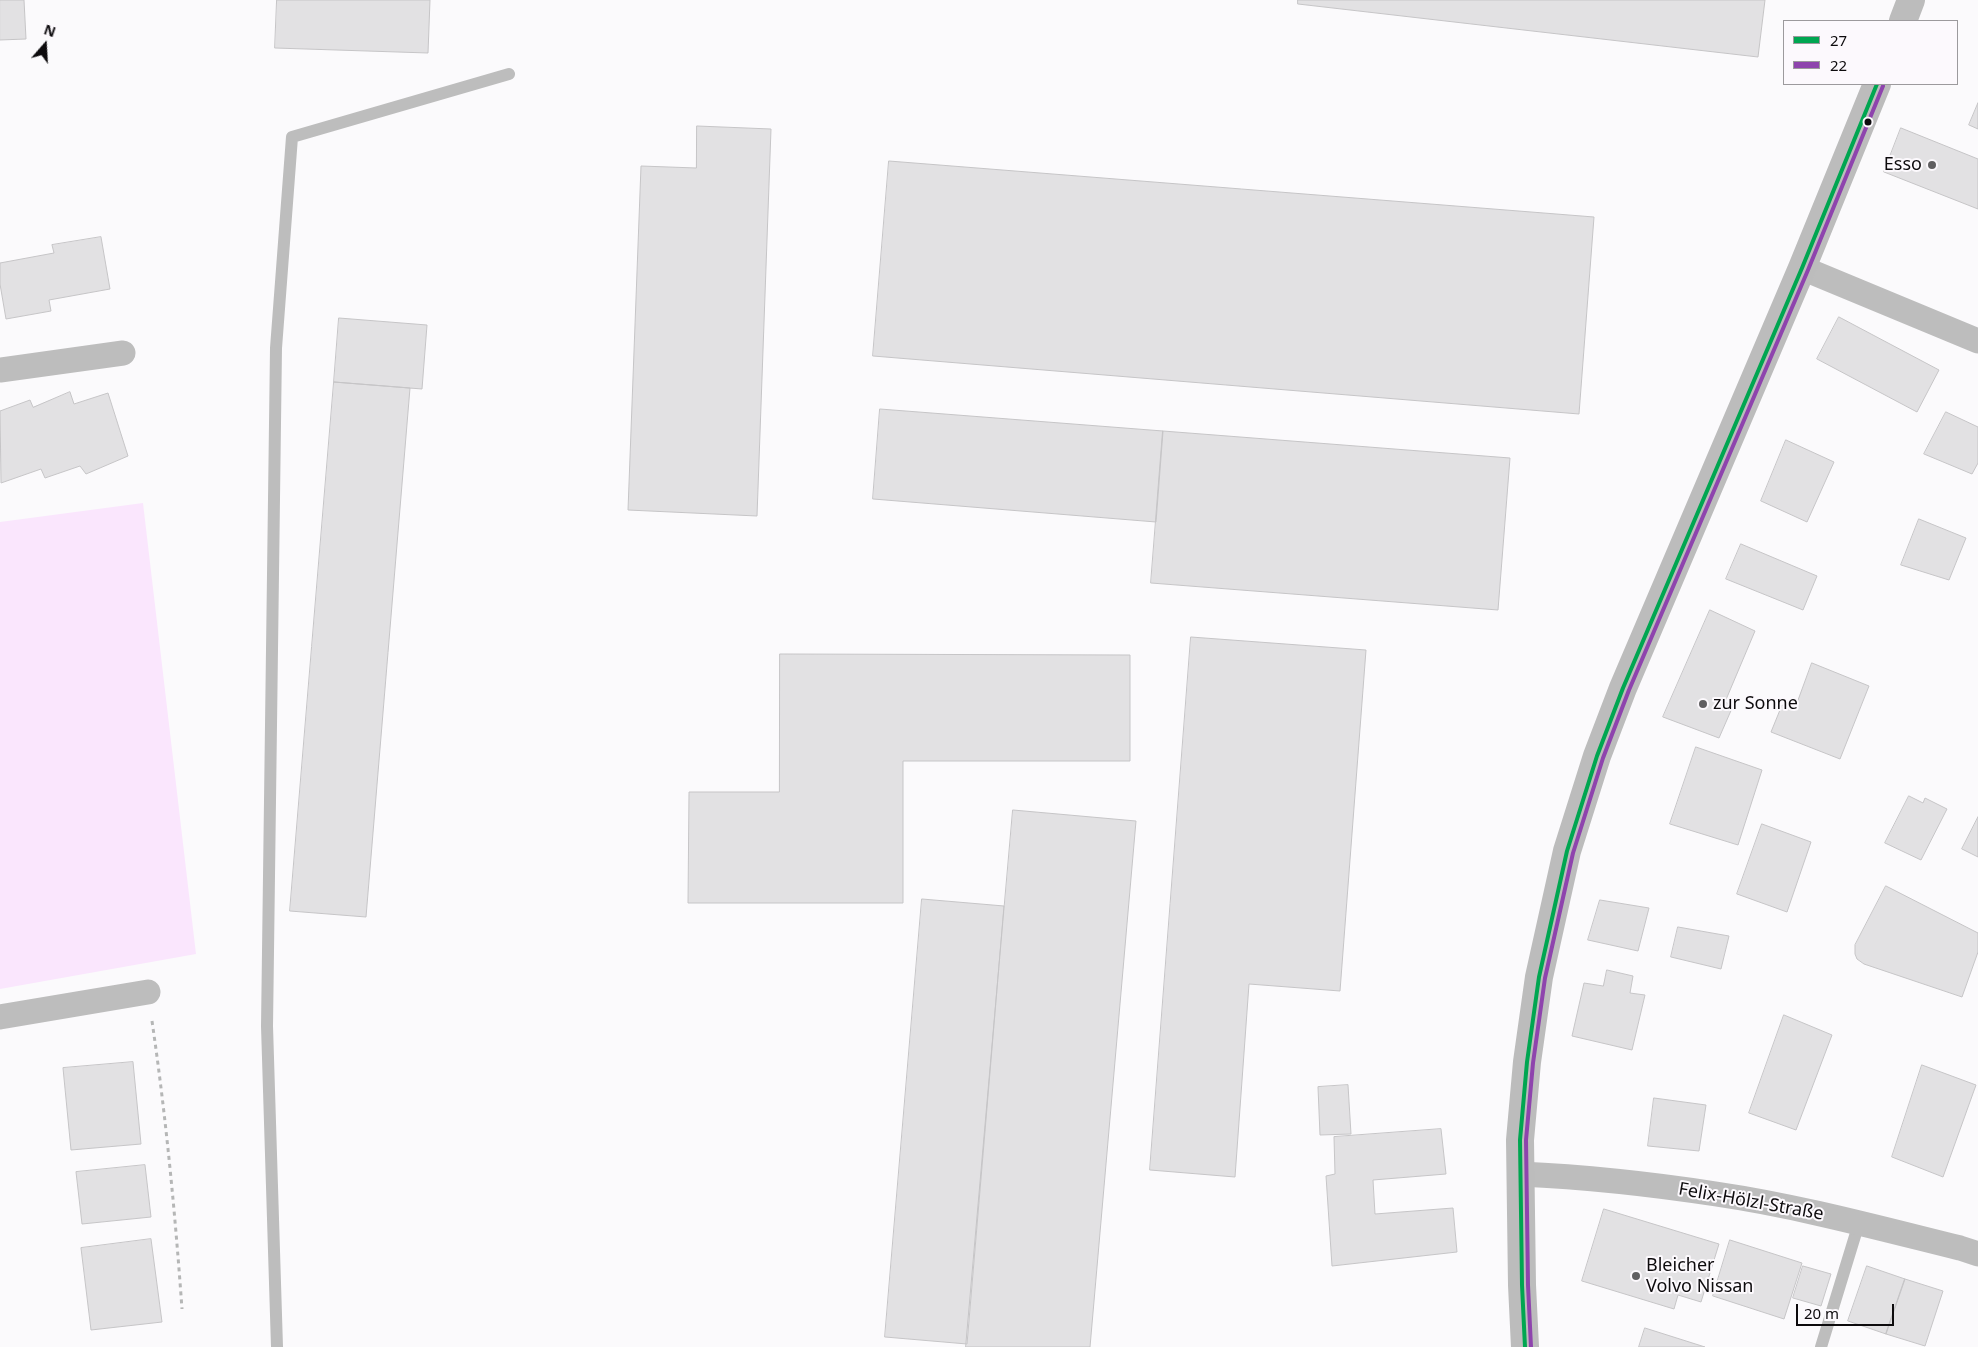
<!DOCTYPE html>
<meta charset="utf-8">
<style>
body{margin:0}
#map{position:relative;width:1978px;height:1347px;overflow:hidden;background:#fbfafc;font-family:"Noto Sans",sans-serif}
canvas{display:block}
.legend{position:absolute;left:1783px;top:20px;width:175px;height:65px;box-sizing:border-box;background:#fcf9fd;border:1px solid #9c9a9d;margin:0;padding:6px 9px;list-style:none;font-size:15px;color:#0d0b0d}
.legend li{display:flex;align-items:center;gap:10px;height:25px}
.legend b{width:25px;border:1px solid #9c9a9d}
.north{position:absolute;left:20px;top:20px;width:50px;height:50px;-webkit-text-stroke:4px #fcf9fd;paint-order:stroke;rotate:19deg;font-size:14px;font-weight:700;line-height:20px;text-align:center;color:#0d0b0d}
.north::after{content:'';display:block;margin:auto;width:18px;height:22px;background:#0d0b0d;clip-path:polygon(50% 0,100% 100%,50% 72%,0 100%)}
.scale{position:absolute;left:1796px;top:1304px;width:98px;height:22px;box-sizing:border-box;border:2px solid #0d0b0d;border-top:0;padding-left:6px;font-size:15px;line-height:18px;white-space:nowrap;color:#0d0b0d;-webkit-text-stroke:4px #fcf9fd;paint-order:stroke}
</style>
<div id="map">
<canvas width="1978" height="1347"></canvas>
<ul class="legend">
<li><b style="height:6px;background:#00a651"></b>27</li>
<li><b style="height:6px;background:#8e44ad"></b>22</li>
</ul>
<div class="north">N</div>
<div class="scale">20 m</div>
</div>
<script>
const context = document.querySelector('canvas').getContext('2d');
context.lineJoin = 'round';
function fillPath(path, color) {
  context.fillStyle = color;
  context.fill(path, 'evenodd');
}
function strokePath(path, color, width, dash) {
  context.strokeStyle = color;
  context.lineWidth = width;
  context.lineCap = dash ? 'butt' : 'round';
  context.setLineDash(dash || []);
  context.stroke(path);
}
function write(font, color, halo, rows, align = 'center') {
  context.font = font + ' "Noto Sans",sans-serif';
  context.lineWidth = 4;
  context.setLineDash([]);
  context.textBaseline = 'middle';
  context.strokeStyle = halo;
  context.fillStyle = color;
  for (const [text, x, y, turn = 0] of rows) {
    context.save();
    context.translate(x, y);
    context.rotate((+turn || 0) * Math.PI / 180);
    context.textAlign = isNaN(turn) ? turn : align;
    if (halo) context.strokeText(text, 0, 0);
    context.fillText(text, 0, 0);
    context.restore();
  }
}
const green = new Path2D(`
 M143 503 196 954 0 989V522Z`);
const building = new Path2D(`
 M0 0H24L26 39 0 40Z
 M277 0H430L428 53 275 48Z
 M1298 0H1765L1758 57 1298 4Z
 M1978 103V129L1969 125Z
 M697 126 771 129 757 516 628 510 641 166 696 168Z
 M1901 128 1978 159V209L1884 172Z
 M889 161 1594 217 1579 414 873 356Z
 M101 237 110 289 49 300 51 311 6 319 0 284V263L54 253 52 245Z
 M1839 317 1939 370 1917 412 1817 359Z
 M339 318 427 325 422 389 334 382Z
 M334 382 410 388 366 917 290 911Z
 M70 392 74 404 108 393 128 456 86 474 80 466 45 478 41 469 1 483 0 411 30 400 33 407Z
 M880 409 1163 431 1156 522 873 499Z
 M1946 412 1978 427V463L1972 474 1924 454Z
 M1163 431 1510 458 1498 610 1151 583Z
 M1786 440 1834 462 1807 522 1761 501Z
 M1919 519 1966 538 1949 580 1901 565Z
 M1741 544 1817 576 1803 610 1726 579Z
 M1710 610 1755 631 1725 702 1733 706 1719 738 1663 717Z
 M1191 637 1366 650 1340 991 1249 984 1235 1177 1150 1170Z
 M780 654 1130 655V761H903V903H688L689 792H779Z
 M1812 663 1869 686 1840 759 1771 732 1782 705 1794 710Z
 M1696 747 1762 770 1738 845 1670 824Z
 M1909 796 1923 803 1925 798 1947 809 1921 860 1885 843Z
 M1013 810 1136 821 1090 1347H966Z
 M1978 817V857L1962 849Z
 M1762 824 1811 842 1787 912 1737 894Z
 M1886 886 1978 933V952L1962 997 1864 964 1857 959 1855 954V945Z
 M922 899 1004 906 967 1344 885 1337Z
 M1600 900 1649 908 1638 951 1588 940Z
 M1678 927 1729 936 1721 969 1671 957Z
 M1607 970 1633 976 1630 993 1645 995 1632 1050 1572 1036 1584 983 1603 986Z
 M1784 1015 1832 1035 1796 1130 1749 1113Z
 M133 1062 141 1144 71 1150 63 1068Z
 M1922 1065 1976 1085 1943 1177 1892 1157Z
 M1348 1085 1351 1134 1320 1135 1318 1087Z
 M1654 1098 1706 1105 1699 1151 1648 1146Z
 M1441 1129 1446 1174 1373 1180 1375 1214 1453 1208 1457 1252 1332 1266 1326 1176 1335 1174 1334 1137Z
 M145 1165 151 1217 82 1224 76 1172Z
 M1604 1209 1719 1244 1701 1302 1678 1295 1674 1309 1582 1281Z
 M151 1239 162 1322 91 1330 81 1248Z
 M1730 1240 1802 1263 1784 1319 1713 1296Z
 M1803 1266 1831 1274 1821 1306 1793 1298Z
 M1867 1266 1905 1279 1886 1334 1848 1321Z
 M1905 1279 1943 1291 1925 1346 1886 1334Z
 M1645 1328 1705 1347H1639Z`);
const path = new Path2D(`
 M152 1021C166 1117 175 1212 182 1309`);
const service = new Path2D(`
 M277 1347 267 1026 276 348 292 137 509 74
 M1821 1347 1859 1223`);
const minor = new Path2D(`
 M1802 268 1978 341
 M0 370 123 353
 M0 1017 148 992
 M1520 1174C1586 1177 1651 1184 1716 1194 1798 1206 1879 1228 1960 1248L1978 1254`);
const secondary = new Path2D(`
 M1903 21 1911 0
 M1525 1347 1522 1285 1520 1140 1527 1062 1539 977 1567 851 1597 756 1623 688 1802 268 1877 84`);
const bus1 = new Path2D(`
 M1525 1347 1522 1285 1520 1140 1527 1062 1539 977 1567 851 1597 756 1623 688 1802 268 1877 84`);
const bus2 = new Path2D(`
 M1531 1347 1528 1285 1526 1140 1533 1063 1545 978 1573 853 1603 758 1629 690 1808 270 1883 86`);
const markers = [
 [1868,122,4.5,"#0d0b0d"],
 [1932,165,5,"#605f61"],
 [1703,704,5,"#605f61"],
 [1636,1276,5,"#605f61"]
];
const poiNames = [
 ["Esso",1922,165,"right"],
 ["zur Sonne",1713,704],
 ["Bleicher",1646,1266],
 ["Volvo Nissan",1646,1287]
];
const streetNames = [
 ["Felix-Hölzl-Straße",1751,1202,10]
];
fillPath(green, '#fae6fd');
fillPath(building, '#e2e1e3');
strokePath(building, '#c6c5c7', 1);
strokePath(path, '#b5b6b6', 3, [4, 4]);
strokePath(service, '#bdbdbd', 12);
strokePath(minor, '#bdbdbd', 25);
strokePath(secondary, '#bcbcbc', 28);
strokePath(bus1, '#00a651', 4);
strokePath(bus2, '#8e44ad', 4);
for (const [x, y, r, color] of markers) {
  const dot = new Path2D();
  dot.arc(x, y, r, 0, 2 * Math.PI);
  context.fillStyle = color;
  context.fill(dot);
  strokePath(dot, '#fcf9fd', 2);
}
write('18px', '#0d0b0d', '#fcf9fd', poiNames, 'left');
write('18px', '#0d0b0d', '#fcf9fd', streetNames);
</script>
